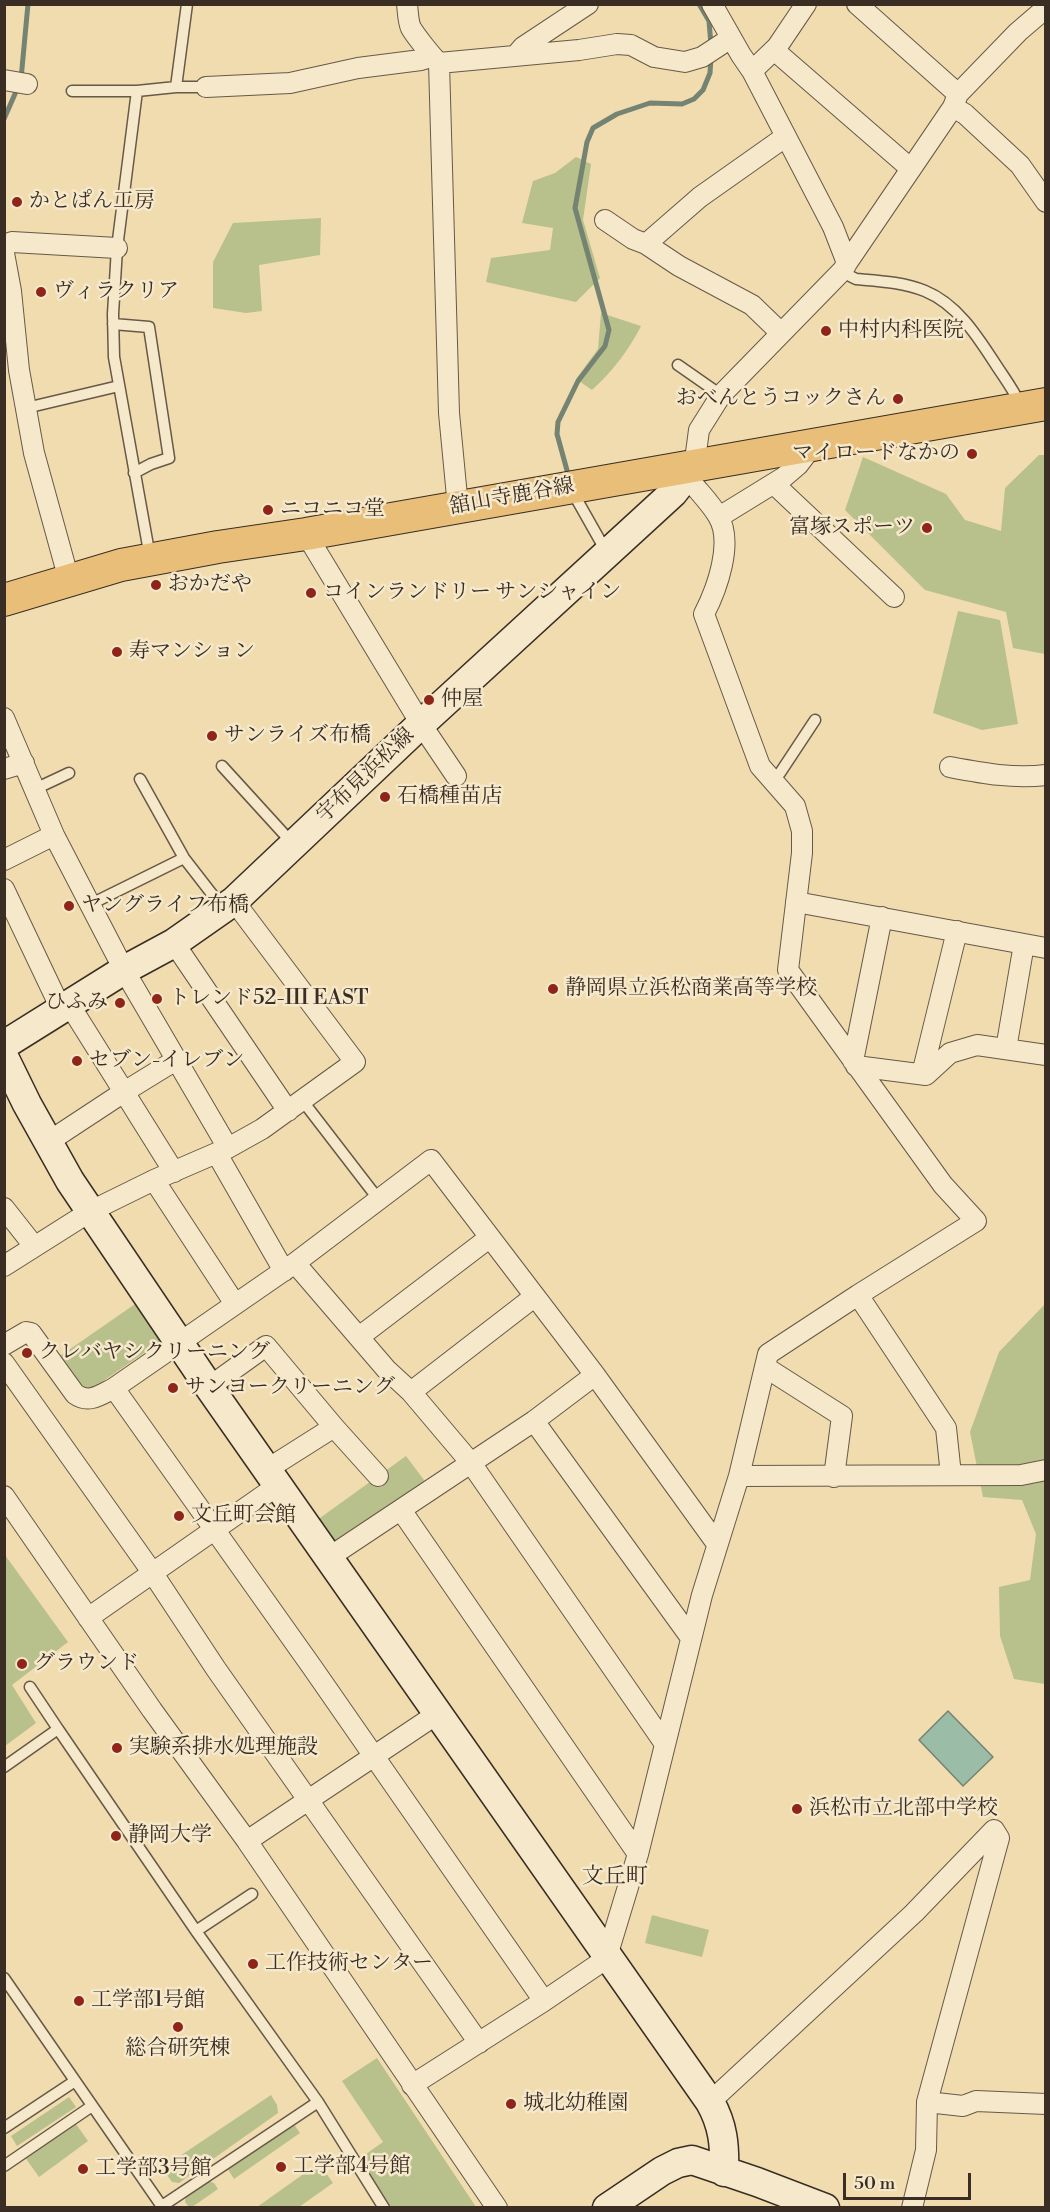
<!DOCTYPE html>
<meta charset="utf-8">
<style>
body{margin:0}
#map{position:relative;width:1050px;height:2212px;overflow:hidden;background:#f0dcaf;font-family:"Libre Bodoni",serif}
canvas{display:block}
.frame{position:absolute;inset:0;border:6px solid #392d24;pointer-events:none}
.scale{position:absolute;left:843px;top:2173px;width:128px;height:27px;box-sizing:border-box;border:3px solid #392d24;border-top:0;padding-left:8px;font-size:18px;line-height:21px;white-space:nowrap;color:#392d24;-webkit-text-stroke:4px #f5e8cb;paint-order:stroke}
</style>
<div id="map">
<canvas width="1050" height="2212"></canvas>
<div class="frame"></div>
<div class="scale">50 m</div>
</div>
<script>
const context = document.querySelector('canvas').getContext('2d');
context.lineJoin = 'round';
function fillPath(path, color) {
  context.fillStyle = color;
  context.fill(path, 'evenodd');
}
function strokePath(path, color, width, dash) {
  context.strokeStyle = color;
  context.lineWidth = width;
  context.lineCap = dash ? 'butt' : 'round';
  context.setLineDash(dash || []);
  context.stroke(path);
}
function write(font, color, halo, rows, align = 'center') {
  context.font = font + ' "Libre Bodoni","Noto Serif JP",serif';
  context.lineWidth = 5;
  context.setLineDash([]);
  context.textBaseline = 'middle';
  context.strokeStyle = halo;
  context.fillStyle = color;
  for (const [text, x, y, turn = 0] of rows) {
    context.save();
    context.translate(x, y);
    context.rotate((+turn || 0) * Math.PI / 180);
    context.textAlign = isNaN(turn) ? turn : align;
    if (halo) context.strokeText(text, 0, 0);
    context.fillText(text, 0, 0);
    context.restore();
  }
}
const green = new Path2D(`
 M576 157 591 164 583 220 600 278 576 302 486 282 491 258 550 250 553 228 522 223 533 181 555 173Z
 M321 218 320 255 259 265 262 311 246 313 213 308V262L233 223Z
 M601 313 641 326C628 351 613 371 592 390L576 379 598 349Z
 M1039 455H1045V654L1013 648 1006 612 925 590 845 510 863 457 946 494 965 520 1001 531 1005 488Z
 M958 611 1000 620 1018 724 982 730 933 713Z
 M138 1302 161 1336 160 1342 93 1388H83L60 1356Z
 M1045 1304V1684L1014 1679 1000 1636 999 1587 1030 1580 1036 1534 1022 1500 983 1497 970 1432 999 1352Z
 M406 1456 427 1484 333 1549 313 1523Z
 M5 1555 68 1642 12 1685 36 1723 5 1746Z
 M652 1915 709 1930 702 1957 645 1943Z
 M377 2058 476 2207H391L359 2159 383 2142 342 2081Z
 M271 2095 277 2105 278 2113 179 2183 172 2182 162 2168Z
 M69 2097 76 2107 17 2146 11 2136Z
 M71 2117 88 2141 39 2177 22 2153Z
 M289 2117 300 2133 234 2179 227 2168Z
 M319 2163 333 2183 299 2207H257Z
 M205 2180 214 2183 218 2189 192 2207H189L185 2202 186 2194Z`);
const water = new Path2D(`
 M948 1711 993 1757 963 1786 919 1740Z`);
const stream = new Path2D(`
 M699 4 709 21 711 45
 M21 79 28 4
 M4 119 18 87
 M568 474 557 434 558 422 578 381 605 346 609 330 575 208 587 142 593 128 617 114 650 103 682 104 694 99 703 90 710 73 711 57`);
const lane = new Path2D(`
 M176 87 187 4
 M72 91H137L176 87H206
 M137 91 117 248 113 314 114 357 150 557
 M843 270 850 276 856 279C879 281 903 282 925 291 959 305 979 339 998 368 1006 380 1014 391 1020 404
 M113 324 149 327 169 458 151 464 134 473
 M678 365 721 395
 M26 408 119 386
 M572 491 607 553
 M222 766 294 845
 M771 777 780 773 815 720
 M140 779 184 858 222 907
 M35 789 69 773
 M91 904 184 858
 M302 1100 379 1200
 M30 1687 58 1729
 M4 1767 58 1729 196 1931 318 2102 384 2208
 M196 1931 252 1894
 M4 1978 163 2208
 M4 2128 75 2081
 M4 2166 92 2106
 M162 2206 318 2102`);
const street = new Path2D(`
 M407 4C408 12 408 22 411 28 415 35 433 58 439 63L579 50 617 44 631 45 654 57 685 62 702 57 731 38
 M712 4 741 55 752 71 833 227 847 263 843 270 721 395 699 430 692 483C701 494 711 504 718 516 734 542 717 589 704 614L760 766 795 806 802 831V853L788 970 943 1185 976 1221 858 1295 946 1428 951 1475
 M857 4 958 94
 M774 50 910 168
 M516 55 523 47 588 4
 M439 63 449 413 458 507
 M752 71 777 47 806 4
 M4 80 27 84
 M206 87 290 83 358 68 421 60 431 57
 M953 107 965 114 1020 165 1046 202
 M605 220 633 239 646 244 679 266 752 305 781 333
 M646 244 700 197 785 137
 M4 245 12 242 117 248
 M4 253 11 291 19 370 34 453 69 580
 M847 263 953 107 958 94 1018 32 1046 8
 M774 484 894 597
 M719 517 784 477 798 465 814 444
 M306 534 421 724 456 776
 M4 718 54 835 124 970 228 1148
 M950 767C982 773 1013 779 1046 775
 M4 769 24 763
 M4 860 54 835
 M4 889 61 1009
 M796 902 1046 948
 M174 943 288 1111
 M69 1004 174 1172
 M1006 1049 1024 944
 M853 1061 882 917
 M856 1066 926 1075 950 1053 977 1045 1046 1055
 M922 1074 957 931
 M48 1142 124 1092 176 1060
 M217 1154 284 1271
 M154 1180 235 1304
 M4 1208 34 1246
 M295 1263 386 1369 411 1392 471 1463 665 1744
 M4 1266 91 1211 154 1180 228 1148 262 1129 355 1062 234 901
 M359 1337 489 1238
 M4 1345 26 1332 31 1333 75 1394C89 1404 100 1395 114 1388L295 1263 431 1160 595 1375 717 1544
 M4 1363 152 1572 216 1669 479 2043
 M765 1367 842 1416 834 1477
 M209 1387 266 1346 334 1427 266 1470
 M114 1388 312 1667 544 2001
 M411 1392 534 1297
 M534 1421 691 1638
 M334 1427 378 1476
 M739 1476 768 1354 858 1295
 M4 1496 152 1710 247 1841 497 2208
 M401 1510 638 1854
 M328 1558 534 1421 595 1375
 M88 1618 277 1486
 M247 1841 437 1714
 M412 2085 544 2001 597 1965 608 1953 638 1854 702 1595 739 1476 1021 1475 1046 1470
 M710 2102 914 1913 994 1830 999 1838 927 2102 926 2150 912 2208
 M927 2102 963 2106 976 2101 1046 2104`);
const secondary = new Path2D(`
 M4 1045 124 970 174 943 234 901 421 724 673 493 695 465
 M4 1057 27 1104 70 1181 209 1387 710 2102C723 2125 725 2145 724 2172
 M607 2208 662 2171 678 2163 692 2160 757 2182 825 2208`);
const primary = new Path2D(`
 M4 600 121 565 218 547 306 534 1046 404`);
const markers = [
 [17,202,6,"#8f2418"],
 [41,292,6,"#8f2418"],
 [826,331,6,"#8f2418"],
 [898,399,6,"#8f2418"],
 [972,454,6,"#8f2418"],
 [268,510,6,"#8f2418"],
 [927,528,6,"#8f2418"],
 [156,585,6,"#8f2418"],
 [311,593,6,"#8f2418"],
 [117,652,6,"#8f2418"],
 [429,700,6,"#8f2418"],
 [212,736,6,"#8f2418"],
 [385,797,6,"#8f2418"],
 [69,906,6,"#8f2418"],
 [553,989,6,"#8f2418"],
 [157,999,6,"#8f2418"],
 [120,1003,6,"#8f2418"],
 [77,1061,6,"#8f2418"],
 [27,1353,6,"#8f2418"],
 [173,1388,6,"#8f2418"],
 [179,1516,6,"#8f2418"],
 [22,1664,6,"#8f2418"],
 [117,1748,6,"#8f2418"],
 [797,1809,6,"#8f2418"],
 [116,1836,6,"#8f2418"],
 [253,1964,6,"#8f2418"],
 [79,2001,6,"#8f2418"],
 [178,2027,6,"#8f2418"],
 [511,2104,6,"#8f2418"],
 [281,2167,6,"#8f2418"],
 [83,2169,6,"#8f2418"]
];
const poiNames = [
 ["かとぱん工房",29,202],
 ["ヴィラクリア",53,292],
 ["中村内科医院",838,331],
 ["おべんとうコックさん",886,399,"right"],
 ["マイロードなかの",960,454,"right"],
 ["ニコニコ堂",280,510],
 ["富塚スポーツ",915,528,"right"],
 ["おかだや",168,585],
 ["コインランドリー サンシャイン",323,593],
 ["寿マンション",129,652],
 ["仲屋",441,700],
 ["サンライズ布橋",224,736],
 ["石橋種苗店",397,797],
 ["ヤングライフ布橋",81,906],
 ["静岡県立浜松商業高等学校",565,989],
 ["トレンド52-III EAST",169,999],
 ["ひふみ",108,1003,"right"],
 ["セブン-イレブン",89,1061],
 ["クレバヤシクリーニング",39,1353],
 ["サンヨークリーニング",185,1388],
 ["文丘町会館",191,1516],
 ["グラウンド",34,1664],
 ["実験系排水処理施設",129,1748],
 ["浜松市立北部中学校",809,1809],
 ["静岡大学",128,1836],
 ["工作技術センター",265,1964],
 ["工学部1号館",91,2001],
 ["総合研究棟",178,2049,"center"],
 ["城北幼稚園",523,2104],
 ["工学部4号館",293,2167],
 ["工学部3号館",95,2169]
];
const streetNames = [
 ["舘山寺鹿谷線",512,497,-10],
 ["宇布見浜松線",366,776,-44]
];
const neighbourhoodNames = [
 ["文丘町",615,1878]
];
fillPath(green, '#b8c08c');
fillPath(water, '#9bbca6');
strokePath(water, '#748372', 1.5);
strokePath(stream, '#748372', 5);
strokePath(lane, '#675947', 13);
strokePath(street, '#675947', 22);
strokePath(secondary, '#392d24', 31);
strokePath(primary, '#392d24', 34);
strokePath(lane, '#f5e8cb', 10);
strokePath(street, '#f5e8cb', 20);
strokePath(secondary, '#f5e8cb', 28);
strokePath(primary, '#e8be78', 32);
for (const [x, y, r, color] of markers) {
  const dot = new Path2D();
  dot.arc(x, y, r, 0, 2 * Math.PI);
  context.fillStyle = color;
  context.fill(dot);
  strokePath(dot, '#f5e8cb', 2);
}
write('21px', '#392d24', '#f5e8cb', poiNames, 'left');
write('21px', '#392d24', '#f5e8cb', streetNames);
write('22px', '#392d24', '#f5e8cb', neighbourhoodNames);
</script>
